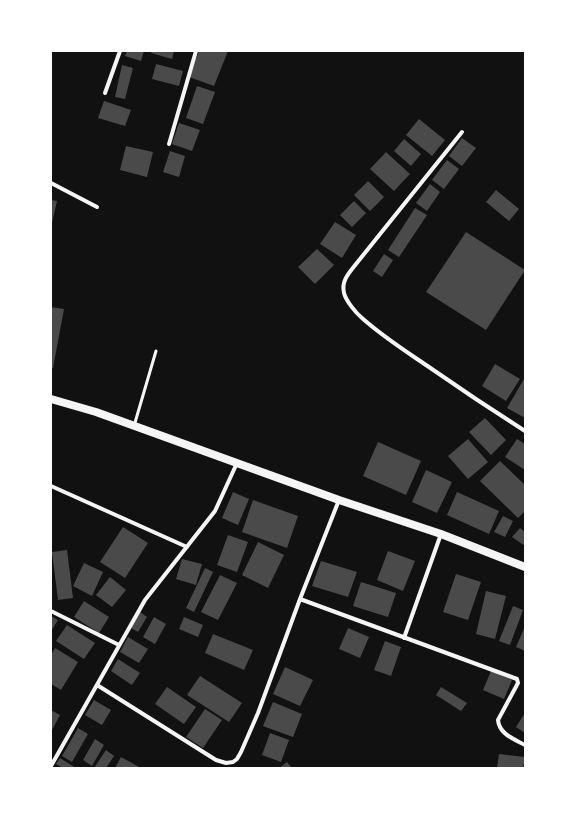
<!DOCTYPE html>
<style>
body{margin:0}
#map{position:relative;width:576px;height:819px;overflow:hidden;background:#111;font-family:Lora,serif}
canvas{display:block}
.frame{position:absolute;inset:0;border:52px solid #fff;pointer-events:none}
</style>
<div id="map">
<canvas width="576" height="819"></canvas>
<div class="frame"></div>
</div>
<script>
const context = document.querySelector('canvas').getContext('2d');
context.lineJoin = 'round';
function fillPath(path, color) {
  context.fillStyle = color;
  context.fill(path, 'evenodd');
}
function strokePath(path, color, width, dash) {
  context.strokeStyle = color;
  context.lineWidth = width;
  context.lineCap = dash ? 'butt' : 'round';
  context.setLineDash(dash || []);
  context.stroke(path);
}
const building = new Path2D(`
 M127 51H144L141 61 125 56Z
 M152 51H174L172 59 151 53Z
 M199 51H228L214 86 189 77Z
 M156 64 183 71 179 86 152 79Z
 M122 65 133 68 125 99 115 97Z
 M197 86 215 92 203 124 186 118Z
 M104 101 131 110 125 126 98 118Z
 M419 119 445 140 432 156 406 135Z
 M179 123 200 130 192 151 172 144Z
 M462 138 476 148 462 166 449 156Z
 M404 139 421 154 411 166 394 151Z
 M126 146 153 152 147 177 120 170Z
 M170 151 185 156 179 177 163 172Z
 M386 152 410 174 394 191 370 169Z
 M447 160 459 169 444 189 432 180Z
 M368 181 384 197 370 211 354 195Z
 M430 184 440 192 427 211 416 203Z
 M496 190 519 209 509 221 486 202Z
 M51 200 57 201 52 223H51Z
 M354 201 366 213 352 227 340 215Z
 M415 208 427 215 399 257 388 250Z
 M335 222 356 235 342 258 320 244Z
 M466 232 525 270 486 330 426 292Z
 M317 249 334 265 315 284 298 267Z
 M384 254 393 260 382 277 373 271Z
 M51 307 64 309 53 368H51Z
 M495 364 520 379 506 401 482 386Z
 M524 379H525V418L507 408Z
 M485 418 506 440 491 455 469 432Z
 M468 439 488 462 468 479 448 456Z
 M517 439 525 444V470L505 457Z
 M378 442 421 461 406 495 363 476Z
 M500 461 525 485V511L518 518 480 481Z
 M426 470 452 482 437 513 412 502Z
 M233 492 249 499 238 525 222 518Z
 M457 492 499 511 489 534 447 515Z
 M253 500 298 516 287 548 242 532Z
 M503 516 513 521 505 537 494 532Z
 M123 527 148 543 125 578 100 562Z
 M520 528 525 532V546L512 537Z
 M228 535 248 542 237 572 217 565Z
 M258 542 284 555 268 588 242 575Z
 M67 550 73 598 58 600 52 552Z
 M388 551 415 561 403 591 377 580Z
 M182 559 202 564 196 585 176 579Z
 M321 561 357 572 348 597 312 586Z
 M84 563 103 572 92 596 73 586Z
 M205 568 213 572 194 612 186 608Z
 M456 574 481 582 468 620 443 612Z
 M220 575 237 583 218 620 201 612Z
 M110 577 126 590 112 607 96 595Z
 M361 582 396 593 388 617 353 606Z
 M486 591 506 596 495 639 476 634Z
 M84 601 109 617 99 633 74 617Z
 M513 606 523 610 510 645 499 641Z
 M140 612 147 617 138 632 131 628Z
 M51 616 58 620 51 631Z
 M154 617 166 624 155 644 143 637Z
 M184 617 203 625 198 637 179 629Z
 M67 625 95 643 84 659 56 641Z
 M525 626V651L516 647Z
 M348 628 369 637 360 658 339 649Z
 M213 634 253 650 244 670 205 653Z
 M128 637 148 649 139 663 120 652Z
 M385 641 401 647 391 676 374 670Z
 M55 648 78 662 61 690 51 684V655Z
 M118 659 140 673 132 685 111 671Z
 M285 667 313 680 300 706 273 694Z
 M491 671 512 680 504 699 483 690Z
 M200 676 242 703 229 722 187 695Z
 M167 687 196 707 184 724 155 704Z
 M441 687 467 703 461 711 436 695Z
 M94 700 111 710 102 725 85 715Z
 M273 702 302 714 293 737 263 726Z
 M205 709 222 720 203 748 186 737Z
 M51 710 60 715 51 732Z
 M525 713V733L516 727Z
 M78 728 88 734 72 762 62 756Z
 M270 733 289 740 281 762 262 755Z
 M95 739 104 745 92 766 83 760Z
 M106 750 114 756 106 768H94Z
 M499 754 525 757 523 768H497Z
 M121 757 141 768H115Z
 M60 758 76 768H63L56 764Z
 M287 762 292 768H279Z`);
const service = new Path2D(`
 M134 426 156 351`);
const minor = new Path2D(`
 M105 93 120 51
 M462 132 356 264C349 273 341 281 344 293 346 301 356 313 362 318 382 336 404 350 426 365 459 388 492 410 525 431
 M169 144 196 51
 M51 183 97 207
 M51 486 187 547
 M300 599 517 679 518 683 498 720C499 734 514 739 525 745
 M51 611 119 645
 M404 638 441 534
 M97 685 216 760 226 763 233 762 237 759 241 752 258 713 300 599 339 500
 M51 766 145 600 215 511 237 463`);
const secondary = new Path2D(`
 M51 399 96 412 339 500 441 534 525 567`);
fillPath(building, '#4a4a4a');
strokePath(service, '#f5f5f5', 3);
strokePath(minor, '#f5f5f5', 4);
strokePath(secondary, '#f5f5f5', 8);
</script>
